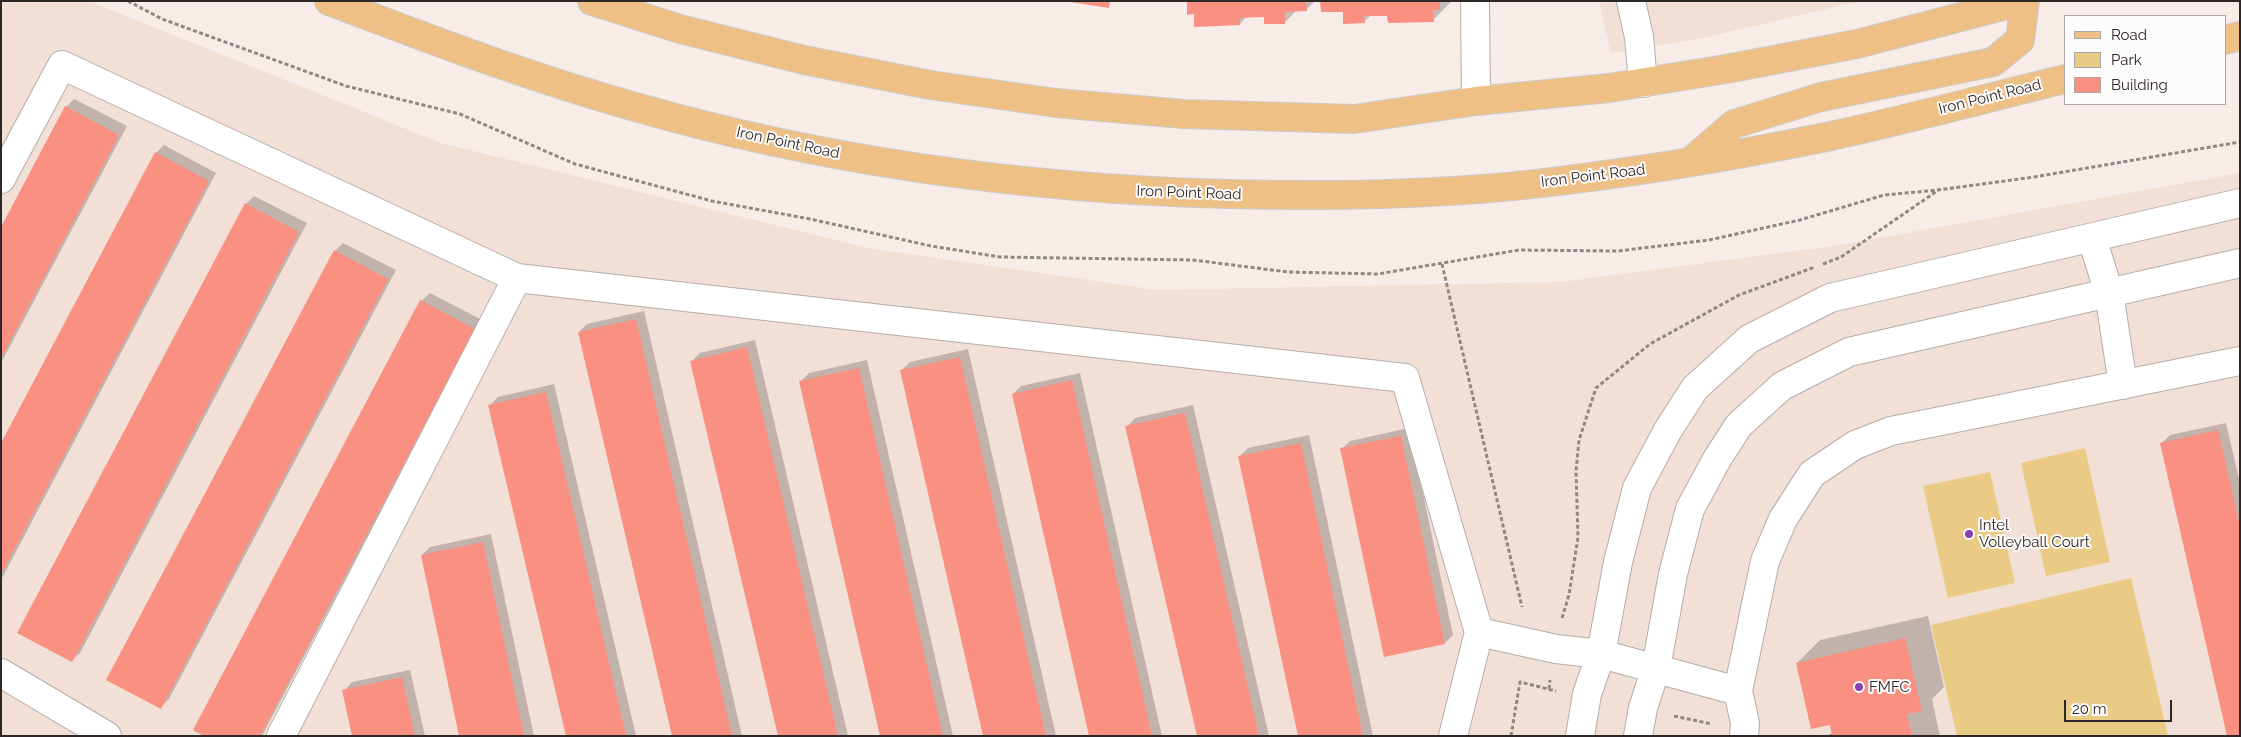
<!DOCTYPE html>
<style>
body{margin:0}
#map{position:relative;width:2241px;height:737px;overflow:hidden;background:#f7ece7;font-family:Raleway,sans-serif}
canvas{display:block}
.frame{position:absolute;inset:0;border:2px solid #2c2827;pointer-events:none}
.legend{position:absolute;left:2064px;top:15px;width:162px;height:90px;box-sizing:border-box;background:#fefcfb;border:1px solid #aaa7a6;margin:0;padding:6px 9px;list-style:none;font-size:15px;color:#2c2827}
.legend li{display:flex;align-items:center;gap:10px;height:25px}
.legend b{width:25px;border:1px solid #aaa7a6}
.scale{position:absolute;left:2064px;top:700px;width:108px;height:22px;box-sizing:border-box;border:2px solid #2c2827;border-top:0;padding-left:6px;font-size:15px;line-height:18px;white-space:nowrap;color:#2c2827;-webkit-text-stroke:4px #fefcfb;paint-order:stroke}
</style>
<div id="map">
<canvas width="2241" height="737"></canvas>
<div class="frame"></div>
<ul class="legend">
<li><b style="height:6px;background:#efc085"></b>Road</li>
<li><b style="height:14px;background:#e9cb86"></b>Park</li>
<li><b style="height:14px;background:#f99082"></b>Building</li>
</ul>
<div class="scale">20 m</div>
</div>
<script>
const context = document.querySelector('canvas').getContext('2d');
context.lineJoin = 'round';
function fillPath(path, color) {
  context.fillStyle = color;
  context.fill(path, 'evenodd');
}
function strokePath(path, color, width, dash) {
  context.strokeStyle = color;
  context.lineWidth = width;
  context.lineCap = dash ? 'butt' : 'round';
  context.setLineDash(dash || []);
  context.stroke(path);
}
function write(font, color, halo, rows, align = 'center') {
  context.font = font + ' Raleway,sans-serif';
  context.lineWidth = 4;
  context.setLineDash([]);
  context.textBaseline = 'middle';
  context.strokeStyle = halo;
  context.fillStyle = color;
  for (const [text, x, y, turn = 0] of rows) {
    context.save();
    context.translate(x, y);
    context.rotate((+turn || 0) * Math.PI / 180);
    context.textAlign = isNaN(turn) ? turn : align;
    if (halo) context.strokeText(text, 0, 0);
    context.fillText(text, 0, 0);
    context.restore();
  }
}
const built = new Path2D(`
 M1 1H89L441 143 868 248 1157 290 1561 282 1840 245 2240 173V736H1Z
 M1599 1H1861L1698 39 1611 53Z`);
const green = new Path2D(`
 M2085 448 2110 562 2046 576 2021 463Z
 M1990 472 2015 583 1948 598 1923 486Z
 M2131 578 2168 736H1957L1931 625Z`);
const shadow = new Path2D(`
 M1188 1H1315L1306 10H1297L1284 23 1265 16H1247L1240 24 1195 13Z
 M1322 1H1452L1433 20 1388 14 1371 15 1364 22Z
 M74 99 127 126 1 363V229L66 107Z
 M164 145 216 173 1 580V445L156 153Z
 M254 196 307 223 80 653 71 661 246 204Z
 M343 243 396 270 169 699 161 707 335 251Z
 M430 293 482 320 262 736H206L421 301Z
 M644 311 742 736H673L579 332 587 324Z
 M755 340 848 736H779L692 361 700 353Z
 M968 349 1056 736H984L901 371 910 362Z
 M867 360 953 736H882L801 381 809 373Z
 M1080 373 1162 736H1091L1013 394 1021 386Z
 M554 384 636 736H567L490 405 498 397Z
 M1193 405 1269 736H1198L1127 427 1135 418Z
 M2226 423 2240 483V736L2162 443 2170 435Z
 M1409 428 1453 635 1445 643 1342 449 1350 441Z
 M1309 435 1373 736H1299L1240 456 1248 448Z
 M491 534 534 736H461L422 555 430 547Z
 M1928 616 1944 687 1932 699 1940 736H1834L1831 723 1797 663 1820 640Z
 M410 670 425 736H354L344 691 352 682Z`);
const building = new Path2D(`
 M1064 1H1110L1109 8Z
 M1187 1H1306L1307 11 1285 12V24H1264V17L1240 18V25L1194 27V14L1187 15Z
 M1320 1H1440V10H1433L1434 22 1388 23 1387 16H1364L1365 23 1343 24V12H1321Z
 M65 106 119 135 1 358V227Z
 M155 152 209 181 1 574V443Z
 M245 203 299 232 72 662 17 633Z
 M334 250 388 279 161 709 106 680Z
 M420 300 475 329 260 736H204L193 730Z
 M636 319 732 736H672L578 332Z
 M747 347 838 736H778L690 361Z
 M960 357 1046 736H983L900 370Z
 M859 368 943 736H880L799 381Z
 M1072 380 1152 736H1089L1012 394Z
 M546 392 626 736H566L488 405Z
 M1185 413 1259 736H1197L1125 426Z
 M2218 430 2240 526V736H2227L2160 443Z
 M1401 436 1445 644 1384 657 1340 448Z
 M1301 443 1363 736H1298L1238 456Z
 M483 542 524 736H459L421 555Z
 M1905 638 1922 711 1907 714 1912 736H1832L1830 725 1811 729 1796 663Z
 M402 677 415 736H352L342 690Z`);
const path = new Path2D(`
 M128 1 162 19 346 86 460 114 575 164 712 201 810 219 931 246 1000 257 1193 260 1288 272 1378 274 1519 250 1618 251 1709 240 1800 220 1884 195 1938 190 2034 177 2240 142
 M1442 264 1522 607
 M1823 264 1841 257 1937 191
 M1562 618 1569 595 1578 537 1576 472 1579 440 1596 388 1650 344 1739 295 1815 267
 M1549 689 1550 680
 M1674 716 1712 724
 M1511 736 1520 682 1556 691
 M1830 736 1832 735`);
const minor = new Path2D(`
 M1475 1 1476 101
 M1631 1 1639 37 1643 83
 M1 179 62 65 517 278 1405 378 1479 632 1453 736
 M2092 238 2109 293 2123 385
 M1479 632 1556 649 1601 654 1738 691
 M1 673 107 736
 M281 736 517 278
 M1580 736 1587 694 1601 654 1618 562 1637 488 1668 430 1695 388 1749 339 1830 298 2240 203
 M1638 736 1643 708 1656 668 1673 574 1690 509 1717 459 1739 425 1782 386 1849 352 2240 263
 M1744 736 1745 723 1738 691 1765 561 1783 519 1812 474 1855 445 1891 431 2240 361`);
const major = new Path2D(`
 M329 1C429 39 529 77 632 106 826 162 1028 189 1229 194 1342 197 1456 195 1567 180 1656 169 1744 154 1831 136 1909 119 1987 98 2065 79
 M592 1 680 29 804 60 930 85 1056 103 1184 114 1354 119 1476 101 1609 88 1726 69 1857 44 2022 1
 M2225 40 2240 36
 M1690 162 1734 124 1821 97 1993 62 2020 40 2025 1`);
const markers = [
 [1969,534,5,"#8840b2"],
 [1859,687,5,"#8840b2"]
];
const streetNames = [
 ["Iron Point Road",1990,97,-14],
 ["Iron Point Road",788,143,12],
 ["Iron Point Road",1593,176,-7],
 ["Iron Point Road",1189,193,2]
];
const poiNames = [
 ["Intel",1979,525],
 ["Volleyball Court",1979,542],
 ["FMFC",1869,687]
];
fillPath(built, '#f2e0d7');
fillPath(green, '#e9cb86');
fillPath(shadow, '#0003');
fillPath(building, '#f99082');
strokePath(minor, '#b6aca8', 30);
strokePath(major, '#cccbcb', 30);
strokePath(path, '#8f8784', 3, [4, 2.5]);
strokePath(minor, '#fff', 28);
strokePath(major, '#efc085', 28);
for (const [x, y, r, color] of markers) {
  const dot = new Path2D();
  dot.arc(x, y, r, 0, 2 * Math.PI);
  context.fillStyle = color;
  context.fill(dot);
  strokePath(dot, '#fefcfb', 2);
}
write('15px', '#2c2827', '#fefcfb', streetNames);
write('15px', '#2c2827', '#fefcfb', poiNames, 'left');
</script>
